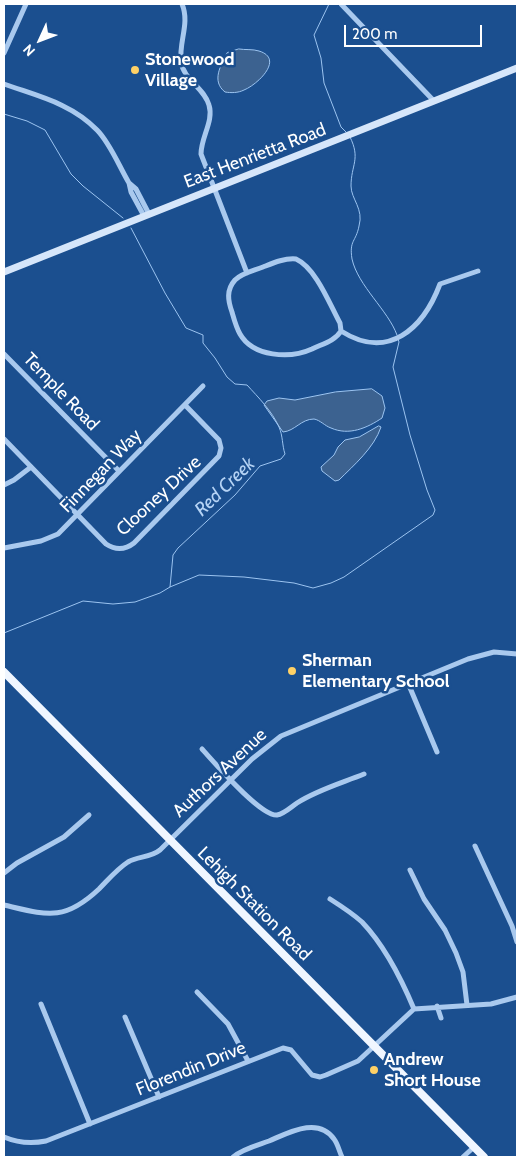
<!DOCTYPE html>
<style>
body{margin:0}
#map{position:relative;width:521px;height:1161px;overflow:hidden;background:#1b4f8f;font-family:Cabin,sans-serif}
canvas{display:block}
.frame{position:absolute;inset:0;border:5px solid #fff;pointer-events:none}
.north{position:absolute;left:15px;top:15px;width:50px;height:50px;-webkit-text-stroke:4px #1b4f8f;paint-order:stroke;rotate:227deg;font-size:14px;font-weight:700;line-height:20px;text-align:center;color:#fff}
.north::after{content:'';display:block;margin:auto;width:18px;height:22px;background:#fff;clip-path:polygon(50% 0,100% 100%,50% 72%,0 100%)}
.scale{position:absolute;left:344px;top:25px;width:138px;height:22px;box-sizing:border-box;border:2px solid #fff;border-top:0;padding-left:6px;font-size:15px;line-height:18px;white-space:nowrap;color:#fff;-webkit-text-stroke:4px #1b4f8f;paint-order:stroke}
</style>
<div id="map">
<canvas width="521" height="1161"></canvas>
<div class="frame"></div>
<div class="north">N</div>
<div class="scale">200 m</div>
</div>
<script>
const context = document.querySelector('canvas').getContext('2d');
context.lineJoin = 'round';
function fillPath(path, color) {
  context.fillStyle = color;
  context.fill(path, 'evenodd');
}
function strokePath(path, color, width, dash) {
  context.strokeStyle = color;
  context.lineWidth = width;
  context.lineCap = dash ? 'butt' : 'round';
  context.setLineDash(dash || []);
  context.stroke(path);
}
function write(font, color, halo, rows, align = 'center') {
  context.font = font + ' Cabin,sans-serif';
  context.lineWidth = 5;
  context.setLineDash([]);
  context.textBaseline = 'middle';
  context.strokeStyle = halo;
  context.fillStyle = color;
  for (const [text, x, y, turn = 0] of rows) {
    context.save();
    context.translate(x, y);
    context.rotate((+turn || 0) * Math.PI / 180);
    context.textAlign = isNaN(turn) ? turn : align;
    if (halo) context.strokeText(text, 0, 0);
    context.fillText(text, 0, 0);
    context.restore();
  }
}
const water = new Path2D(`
 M239 49C245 50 253 49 259 51 285 59 257 85 244 90 238 93 231 93 225 92 211 81 221 65 227 53Z
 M372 389 382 396 385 408 382 418C367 428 349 436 331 428 325 426 320 420 314 419 301 419 295 431 283 432L264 405 267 401 279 398 295 400 335 392Z
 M379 426 381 427C374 448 354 465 339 480L335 481 322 471 321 467 334 455 338 447 345 440 359 437Z`);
const stream = new Path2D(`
 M329 4 314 35 321 58 324 83 341 127 346 132
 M4 114 27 121 45 130 71 174 83 186 123 218
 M350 137C361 159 351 165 351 186 351 199 364 209 359 226 356 242 349 240 352 259 358 286 388 310 397 335
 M170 587 199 575 244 577 294 583 313 588 331 583 344 577 433 515 435 510 427 490 410 435 393 367 399 342 398 339
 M4 633 83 601 113 604 135 602 160 593 170 587 173 555 178 548 235 495 260 466 281 459 285 454C282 445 283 436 279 427 272 411 258 397 247 385L235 384 227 377 215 358 203 343V335L186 328 165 293 131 228`);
const street = new Path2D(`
 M182 4C190 23 179 41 181 61 183 80 204 87 209 105 214 121 201 137 201 154L247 273
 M341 4 434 101
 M4 53 26 4
 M4 84C37 96 71 103 97 130 110 143 119 166 129 183L131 192 144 216
 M129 183 136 189 149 214
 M296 259C316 268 330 305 340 323L341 331C335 341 322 344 312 349 290 359 253 357 240 334 236 327 234 319 232 312 228 301 226 290 235 280 242 273 253 271 263 267 273 263 284 258 296 259Z
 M341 331C388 361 423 329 440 284L478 271
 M4 354 119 471
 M4 439 106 544C115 550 125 550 134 543L219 456 221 448 219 440 185 405
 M4 485 14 480 31 467
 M4 548 41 541 58 534 203 386
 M408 683 437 752
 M202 749C214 762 260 816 277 815 284 814 291 807 297 803 317 790 342 783 364 774
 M475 846 512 926 517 942
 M410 870 424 899 445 930 456 953 463 972 467 1005
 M4 873 17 863 64 837 89 815
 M330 899C341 906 352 913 362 922 385 946 401 978 414 1009
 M4 905C47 915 64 922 99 889 108 880 117 869 128 862 138 856 150 858 160 850L252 759 281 736 468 659 494 652 517 654
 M197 992 228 1024 248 1061
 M41 1004 90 1124
 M437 1006 441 1018
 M125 1017 159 1097
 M4 1137C18 1143 31 1144 46 1141L283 1048 291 1050 312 1075 320 1077 326 1075 358 1061 414 1009 491 1004 517 997
 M233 1157C242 1149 258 1145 269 1141 288 1133 318 1116 334 1139 338 1144 339 1151 342 1157
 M463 1157 474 1147`);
const secondary = new Path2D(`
 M4 272 517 68`);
const primary = new Path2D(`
 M4 672 484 1157`);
const markers = [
 [135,70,5,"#ffd166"],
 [292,671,5,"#ffd166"],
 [374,1070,5,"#ffd166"]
];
const poiNames = [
 ["Stonewood",145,60],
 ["Village",145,81],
 ["Sherman",302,661],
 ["Elementary School",302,682],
 ["Andrew",384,1060],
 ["Short House",384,1081]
];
const streetNames = [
 ["East Henrietta Road",255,156,-21],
 ["Temple Road",61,392,46],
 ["Finnegan Way",101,471,-46],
 ["Clooney Drive",159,496,-43],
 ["Authors Avenue",220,773,-43],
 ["Lehigh Station Road",254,904,45],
 ["Florendin Drive",191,1069,-22]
];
const waterNames = [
 ["Red Creek",225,487,-44]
];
fillPath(water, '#3c6290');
strokePath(water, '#9cc4f0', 1);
strokePath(stream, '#9cc4f0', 1);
strokePath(street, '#a9c9ee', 5);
strokePath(secondary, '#d6e6fa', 7);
strokePath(primary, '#f0f6ff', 8);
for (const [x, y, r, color] of markers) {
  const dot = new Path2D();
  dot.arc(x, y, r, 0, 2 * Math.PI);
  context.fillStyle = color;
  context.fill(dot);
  strokePath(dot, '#1b4f8f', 2);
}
write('bold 18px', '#fff', '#1b4f8f', poiNames, 'left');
write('18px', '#fff', '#1b4f8f', streetNames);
write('italic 19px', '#b5d3f5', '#1b4f8f', waterNames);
</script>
